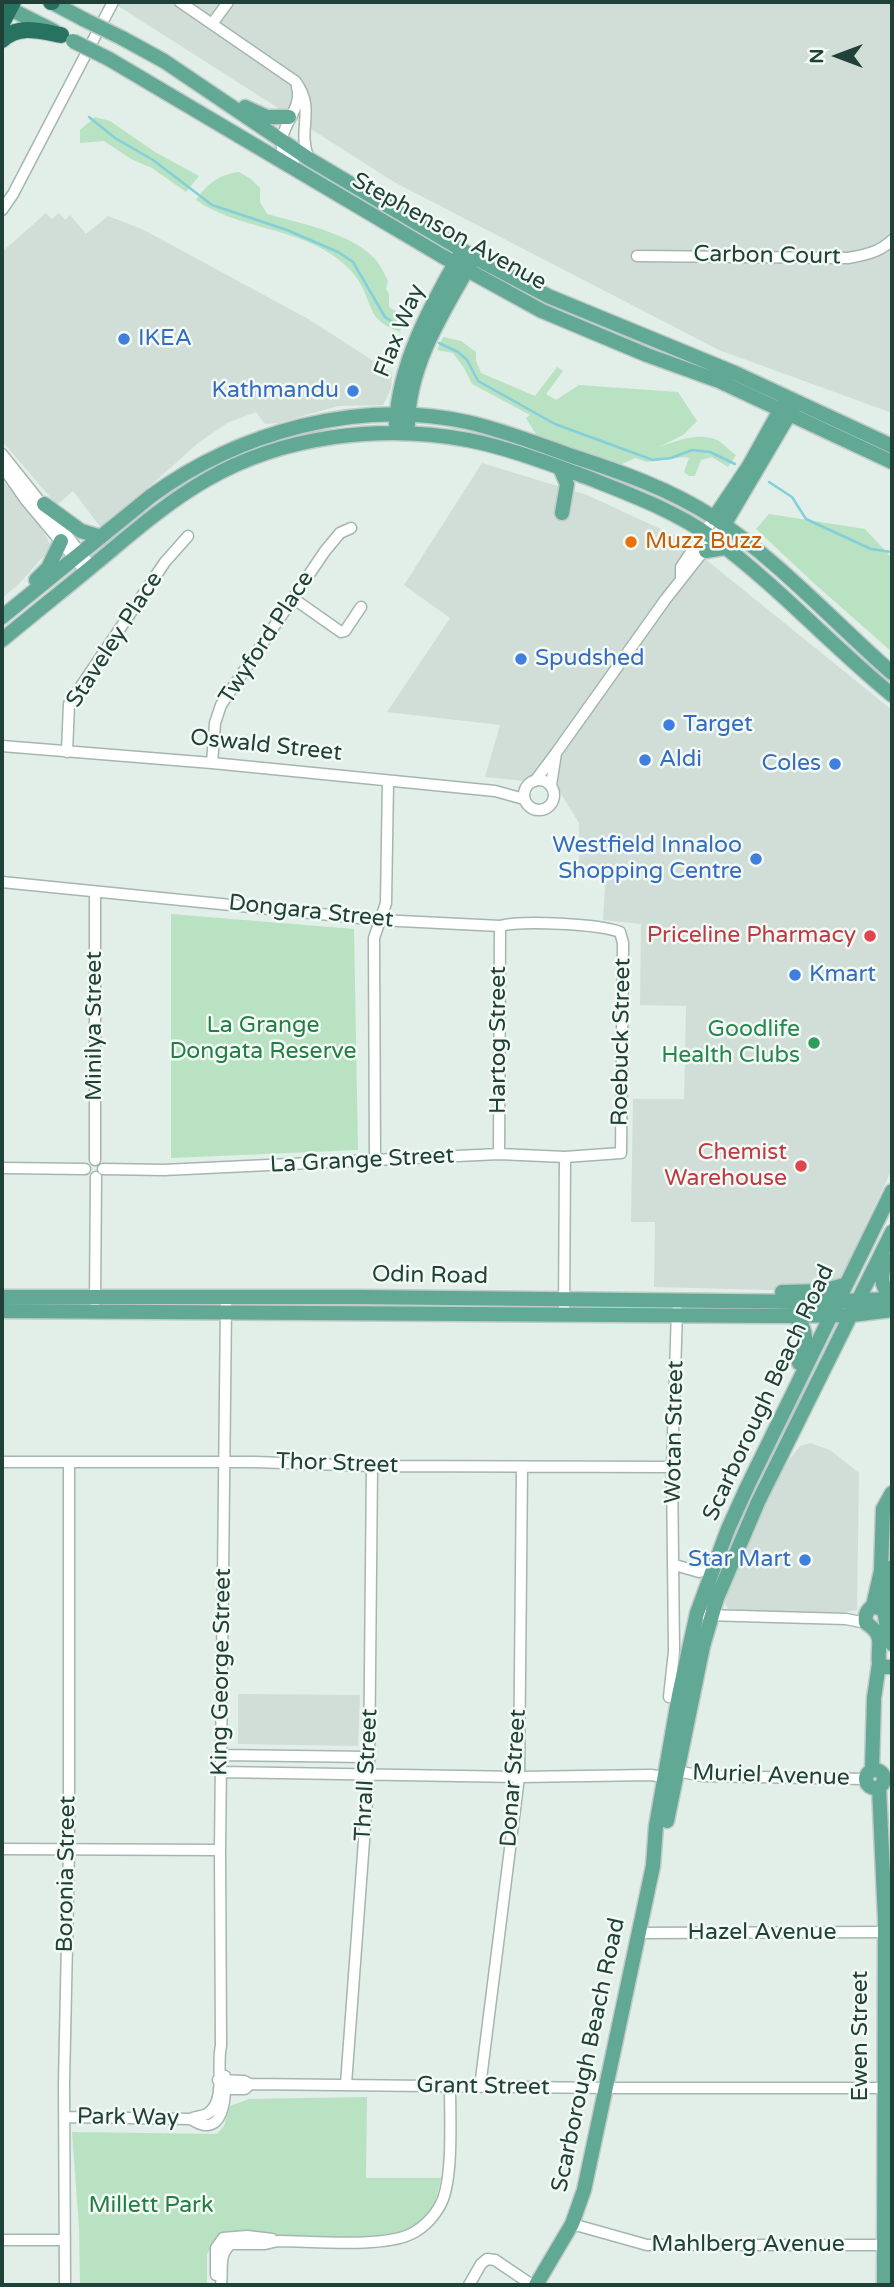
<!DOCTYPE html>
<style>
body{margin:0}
#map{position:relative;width:894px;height:2287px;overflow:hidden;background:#e2eee8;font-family:"Varela Round",sans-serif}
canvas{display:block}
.frame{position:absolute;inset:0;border:4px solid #1f4137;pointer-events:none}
.north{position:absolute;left:803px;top:21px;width:70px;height:70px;-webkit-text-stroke:5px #f3faf6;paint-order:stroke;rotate:270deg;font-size:19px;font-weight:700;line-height:28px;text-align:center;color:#1f4137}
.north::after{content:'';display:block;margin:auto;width:24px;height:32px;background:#1f4137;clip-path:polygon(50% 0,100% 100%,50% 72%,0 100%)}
</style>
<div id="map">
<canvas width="894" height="2287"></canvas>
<div class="frame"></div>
<div class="north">N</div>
</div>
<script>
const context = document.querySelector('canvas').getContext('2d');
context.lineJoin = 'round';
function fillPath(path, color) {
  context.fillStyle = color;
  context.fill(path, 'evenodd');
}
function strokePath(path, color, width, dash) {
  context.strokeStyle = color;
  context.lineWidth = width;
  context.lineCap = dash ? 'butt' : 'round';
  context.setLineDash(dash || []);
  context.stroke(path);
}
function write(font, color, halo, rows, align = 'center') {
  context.font = font + ' "Varela Round",sans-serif';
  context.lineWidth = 5;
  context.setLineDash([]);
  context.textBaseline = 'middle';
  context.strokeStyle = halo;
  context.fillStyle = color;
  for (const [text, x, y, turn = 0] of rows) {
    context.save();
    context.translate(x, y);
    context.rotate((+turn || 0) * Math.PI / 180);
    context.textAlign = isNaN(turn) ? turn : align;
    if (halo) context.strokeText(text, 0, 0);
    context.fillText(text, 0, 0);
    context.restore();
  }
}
const built = new Path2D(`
 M112 2H892V413L719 350 394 182Z
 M46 213 52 219 59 213 65 220 70 215 86 234 108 216 142 229 310 320 392 373 391 389 383 405 338 406 278 423 265 424 256 412 227 423 197 444 102 529 73 491 57 505 2 441V252Z
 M482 463 587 495 678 537 892 710V1169L838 1284 810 1291 654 1287 655 1222H631L633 1099H684L686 1006 640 1005 641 924 603 920 606 871 579 869V823L555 784 485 777 500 725 387 712 450 618 404 585Z
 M2 480 36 519 52 547 19 584 2 598Z
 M810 1443 830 1450 859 1473 857 1610 833 1614 731 1612 726 1606 723 1598 750 1535 785 1465 800 1446Z
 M238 1694 360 1695 358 1746 238 1744Z`);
const green = new Path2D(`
 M95 117 110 121 155 152 199 176 186 192 152 168 131 159 104 141 80 143V130Z
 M239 172 251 179 260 188V202L267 214C299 223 351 233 374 258 380 264 384 273 388 281L386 289 389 294V307L404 317 400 332C368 319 375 312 361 285 354 272 343 262 331 254 290 227 236 228 196 200 208 183 218 175 239 172Z
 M443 337 461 341 476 352V361L481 373 535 396 557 367 563 371 546 394 556 400 579 385 678 392 697 421 683 435 659 447C677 441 698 432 717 440 723 443 730 451 736 455L728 467 712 457 701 460 695 476H689L684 472 689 458 684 457 647 462 635 458 620 465 537 436 526 418 530 415 472 384 464 368 453 353 437 350Z
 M769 514 865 529 892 558V652L816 585 756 529Z
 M171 914 354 929 358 1150 171 1158Z
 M367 2097 366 2178H441C435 2211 425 2224 396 2240L215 2242 207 2254V2285H80L79 2228 72 2132 217 2134 224 2126 230 2106 249 2099Z`);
const stream = new Path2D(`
 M89 117 115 138 153 160 212 205 287 230 338 252 353 262 385 317 400 327
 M439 343 458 352 467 360 478 381 555 424 653 460 671 458 692 450 710 452 735 464
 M769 482 792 497 806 519 871 549 892 552`);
const minor = new Path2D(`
 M180 2 295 81C317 110 296 128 309 159
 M212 24 228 2
 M294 163 283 153C275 128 304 111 297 87
 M2 210 13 194 113 2
 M637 256 848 258C865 255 880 252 892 240
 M2 454 92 567
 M2 466 25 499 86 572
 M681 579V567L714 518
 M294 599 341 632 345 631 361 607
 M2 746 212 763 495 791 524 799
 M67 752 69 704 165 562 188 536
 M212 763 215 723 221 705 325 551 340 533 351 528
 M524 795a15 15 0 1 1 30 0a15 15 0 1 1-30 0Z
 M535 781 556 753
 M551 785 556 753 665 600 724 525
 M2 882 380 920 500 926C522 920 599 924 620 932L623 943 621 1153 565 1157 499 1154 164 1170 103 1169
 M499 1154 500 926
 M95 1160V892
 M375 1160 374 938 386 903 388 781
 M2 1168 85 1169
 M95 1302 96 1177
 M564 1315 565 1157
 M2 1462H254L372 1466 672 1467
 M675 1565 699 1572 712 1569
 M705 1615 846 1619 866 1623
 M669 1697 674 1651 672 1467 677 1310
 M221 1755 369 1757
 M677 1771 702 1776 865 1779
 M221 1772 519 1777 651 1775 669 1778
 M2 1849 220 1850
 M639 1933 885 1932
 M218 2080 244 2081 250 2084 606 2088H883
 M346 2084 369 1773 372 1466
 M480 2087 519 1777 522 1467
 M219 2089H245L250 2084
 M65 2117 191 2119C196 2116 201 2117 207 2114 227 2102 216 2065 221 2046L220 1850 226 1305
 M191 2119C224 2141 226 2097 225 2076
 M572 2224 647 2245H884
 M2 2240H65
 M216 2275V2248L223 2238 247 2236 272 2239
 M65 2285 64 2083 69 1849V1463
 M221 2285C223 2270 218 2254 231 2244H265L278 2241C312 2241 382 2248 411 2234 425 2227 437 2214 443 2199 453 2172 450 2117 450 2087
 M469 2285 481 2264 487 2259 495 2260 532 2285`);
const major = new Path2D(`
 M51 2 85 20
 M2 5 54 31
 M122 38 164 61 309 159 474 257 548 296 735 373 892 446
 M109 59 442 256 542 311 647 355 719 381 892 462
 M245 107 267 117H289
 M396 424C399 364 429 309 458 258
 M408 425C408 366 443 312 471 263
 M560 468 567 484 562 513
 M44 504 81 531 101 537
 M714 518 749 466 784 403
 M724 525 793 408
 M706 551 724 548
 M36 580 48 568 61 541
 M2 617 151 496C239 432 359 398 467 422 503 430 538 444 572 456 621 472 670 489 713 517 779 561 833 621 892 673
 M2 640C33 614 65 589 96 563 131 534 166 503 206 480 283 435 382 424 468 440 509 448 550 464 589 478 632 495 675 511 713 538 777 585 831 645 892 695
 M887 1260C879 1276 881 1285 891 1299
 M782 1292 822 1291 844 1285
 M2 1297H360L815 1302 892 1299
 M2 1311 772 1316 852 1315 892 1310
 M794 1316C810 1330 806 1345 799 1363
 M873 1606 881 1571 883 1509 892 1493
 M884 1610 890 1568
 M892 1644 889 1639 884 1610 873 1606C866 1611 865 1615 866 1623 886 1636 877 1644 879 1664L886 1667H892
 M866 1779a9 9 0 1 1 18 0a9 9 0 1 1-18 0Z
 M872 1770 874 1698 879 1664
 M879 1787 885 1919 884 2285
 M667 1821 703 1646 717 1598 758 1502 892 1232
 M536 2285 572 2224 584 2190 653 1866 656 1826 679 1695 697 1613 728 1529 748 1485 892 1191`);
const highway = new Path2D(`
 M51 2H52
 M2 23 13 2
 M2 40C19 24 40 31 61 35`);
const majorBridge = new Path2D(`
 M85 20 122 38
 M73 41 109 59`);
const markers = [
 [124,339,7,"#3f7fe0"],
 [353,391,7,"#3f7fe0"],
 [631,542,7,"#e8710a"],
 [521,659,7,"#3f7fe0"],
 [669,725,7,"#3f7fe0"],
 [645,760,7,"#3f7fe0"],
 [835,764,7,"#3f7fe0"],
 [756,859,7,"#3f7fe0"],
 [870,936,7,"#e0444e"],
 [795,975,7,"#3f7fe0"],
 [814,1043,7,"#2e9e5b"],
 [801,1166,7,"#e0444e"],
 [805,1560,7,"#3f7fe0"]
];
const streetNames = [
 ["Stephenson Avenue",449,232,29],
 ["Carbon Court",767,256,1],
 ["Flax Way",400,331,-68],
 ["Twyford Place",267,638,-57],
 ["Staveley Place",115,640,-57],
 ["Oswald Street",266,746,6],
 ["Dongara Street",311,912,6],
 ["Minilya Street",95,1026,-90],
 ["Hartog Street",499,1040,-90],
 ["Roebuck Street",622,1042,-89],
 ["La Grange Street",362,1161,-3],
 ["Odin Road",430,1276,1],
 ["Scarborough Beach Road",769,1393,-65],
 ["Wotan Street",675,1432,-89],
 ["Thor Street",337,1464,2],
 ["King George Street",222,1672,-89],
 ["Thrall Street",367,1775,-87],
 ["Muriel Avenue",771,1776,2],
 ["Donar Street",514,1778,-86],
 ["Boronia Street",67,1874,-89],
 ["Hazel Avenue",762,1933],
 ["Ewen Street",861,2036,-90],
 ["Scarborough Beach Road",589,2055,-78],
 ["Grant Street",483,2087,1],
 ["Park Way",128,2118,1],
 ["Mahlberg Avenue",748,2245]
];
const shopNames = [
 ["IKEA",138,339],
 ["Kathmandu",339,391,"right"],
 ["Spudshed",535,659],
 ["Target",683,725],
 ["Aldi",659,760],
 ["Coles",821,764,"right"],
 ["Westfield Innaloo",742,846,"right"],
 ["Shopping Centre",742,872,"right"],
 ["Kmart",809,975],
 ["Star Mart",791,1560,"right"]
];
const foodNames = [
 ["Muzz Buzz",645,542]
];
const healthNames = [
 ["Priceline Pharmacy",856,936],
 ["Chemist",787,1153],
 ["Warehouse",787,1179]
];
const parkNames = [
 ["La Grange",263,1026],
 ["Dongata Reserve",263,1052],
 ["Millett Park",151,2206]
];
const leisureNames = [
 ["Goodlife",800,1030],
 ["Health Clubs",800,1056]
];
fillPath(built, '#d0ded7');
fillPath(green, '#b8e2c2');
strokePath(stream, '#83cfda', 2.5);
strokePath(minor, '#a4b7af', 13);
strokePath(major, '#c0cac7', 17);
strokePath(highway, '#c0cac7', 18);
strokePath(minor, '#fff', 10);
strokePath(major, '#61a995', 14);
strokePath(highway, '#277260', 16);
strokePath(majorBridge, '#c0cac7', 17, []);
strokePath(majorBridge, '#61a995', 14);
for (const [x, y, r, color] of markers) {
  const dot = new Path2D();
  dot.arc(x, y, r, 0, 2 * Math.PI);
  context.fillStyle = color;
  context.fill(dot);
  strokePath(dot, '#f3faf6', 2.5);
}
write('23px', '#1f4137', '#f3faf6', streetNames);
write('23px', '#366cbe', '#f3faf6', shopNames, 'left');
write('23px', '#c56008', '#f3faf6', foodNames, 'left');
write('23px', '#be3a42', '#f3faf6', healthNames, 'right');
write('23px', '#247e44', '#f3faf6', parkNames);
write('23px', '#27864d', '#f3faf6', leisureNames, 'right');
</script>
